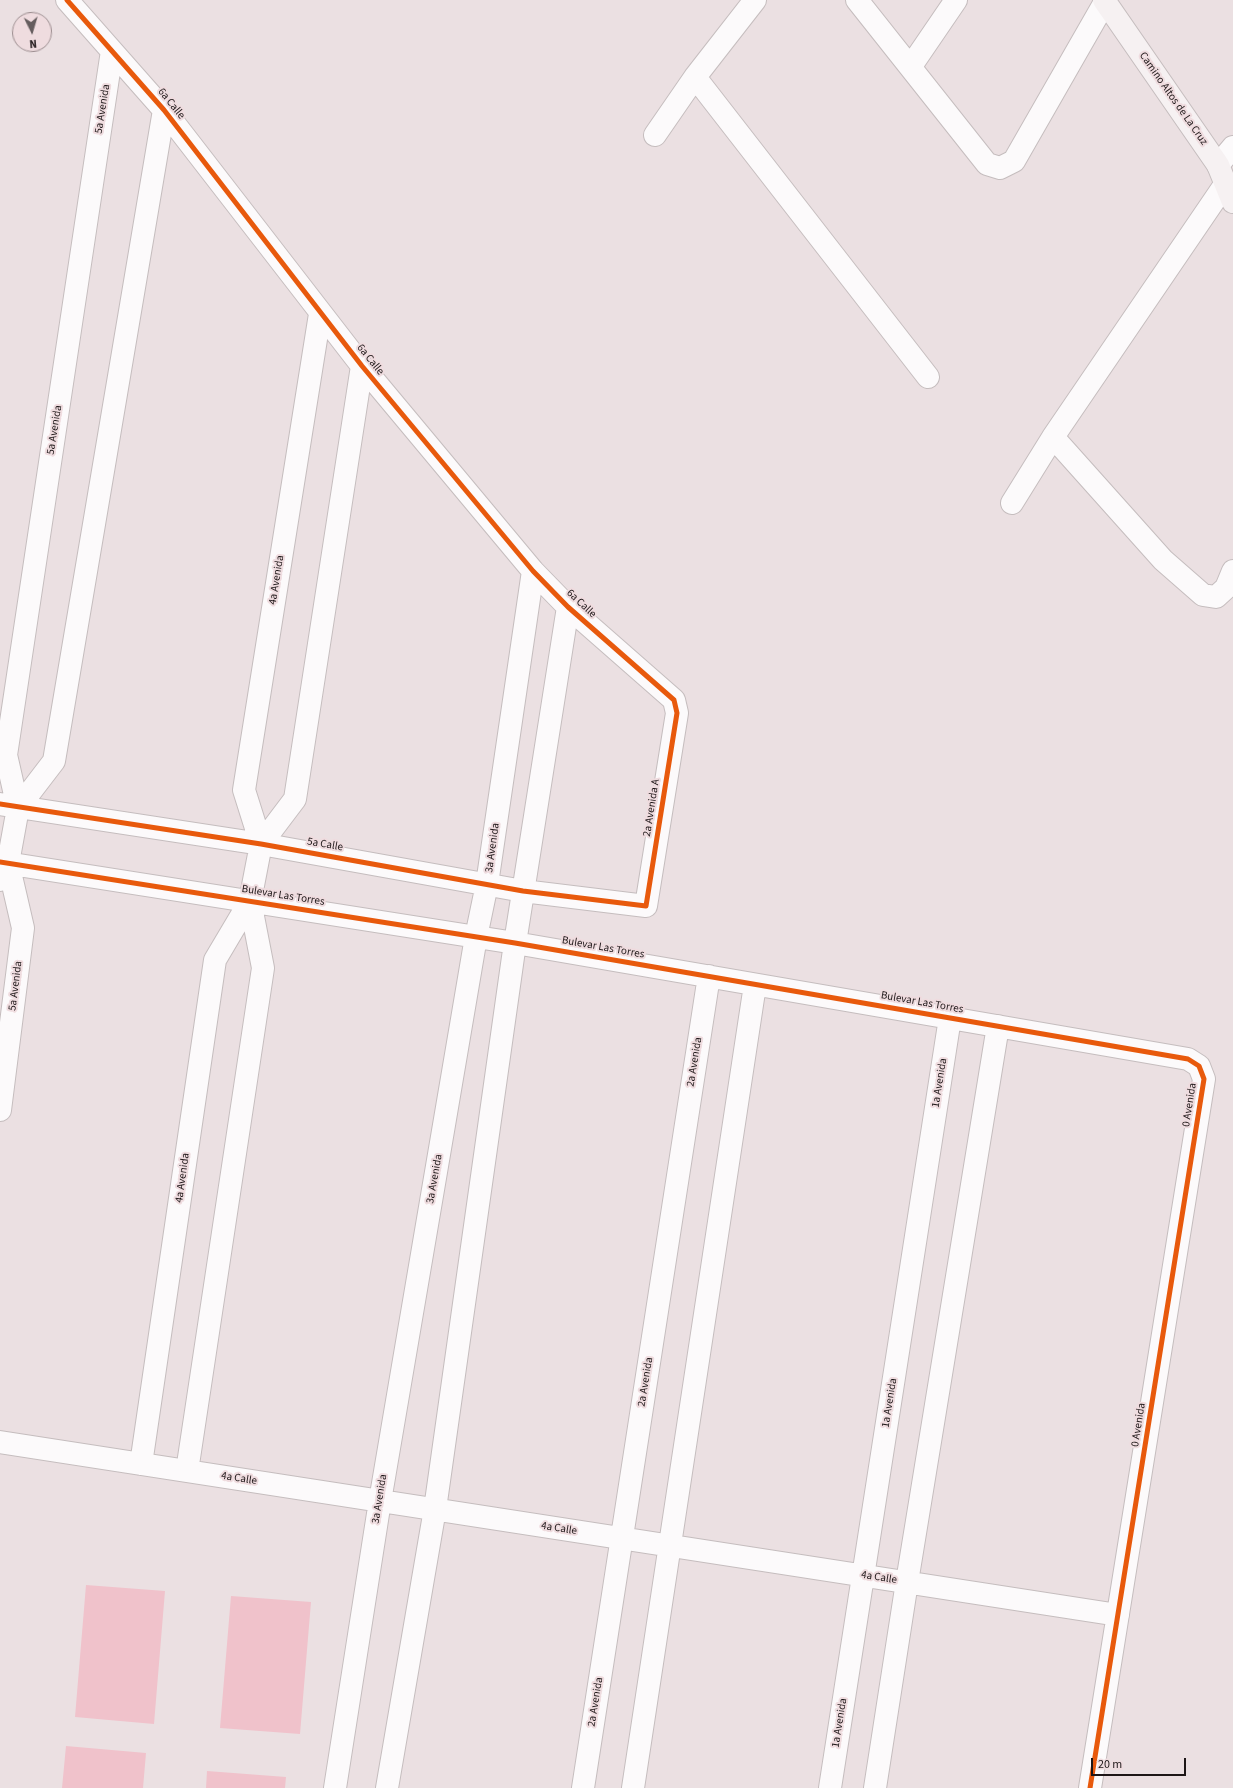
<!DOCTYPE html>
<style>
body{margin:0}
#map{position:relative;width:1233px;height:1788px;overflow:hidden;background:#ebe0e2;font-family:"Source Sans 3",sans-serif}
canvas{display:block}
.north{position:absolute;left:12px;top:12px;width:40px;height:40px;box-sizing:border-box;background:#efdcdf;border:1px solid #9b8d8f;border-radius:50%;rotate:175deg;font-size:11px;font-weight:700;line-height:16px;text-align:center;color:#1d1617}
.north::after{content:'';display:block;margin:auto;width:14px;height:18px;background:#655d5e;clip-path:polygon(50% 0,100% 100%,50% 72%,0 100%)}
.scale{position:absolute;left:1091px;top:1758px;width:95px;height:18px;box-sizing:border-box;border:2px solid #1d1617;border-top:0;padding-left:5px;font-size:12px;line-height:14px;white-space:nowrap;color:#1d1617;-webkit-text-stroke:3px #efdcdf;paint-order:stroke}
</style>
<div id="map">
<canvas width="1233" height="1788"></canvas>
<div class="north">N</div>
<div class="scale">20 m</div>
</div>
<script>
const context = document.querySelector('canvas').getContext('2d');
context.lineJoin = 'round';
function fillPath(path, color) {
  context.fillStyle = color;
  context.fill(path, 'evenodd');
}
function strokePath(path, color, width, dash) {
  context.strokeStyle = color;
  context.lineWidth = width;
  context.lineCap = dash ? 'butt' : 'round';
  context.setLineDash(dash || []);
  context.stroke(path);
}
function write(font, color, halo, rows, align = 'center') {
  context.font = font + ' "Source Sans 3",sans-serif';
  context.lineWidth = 4;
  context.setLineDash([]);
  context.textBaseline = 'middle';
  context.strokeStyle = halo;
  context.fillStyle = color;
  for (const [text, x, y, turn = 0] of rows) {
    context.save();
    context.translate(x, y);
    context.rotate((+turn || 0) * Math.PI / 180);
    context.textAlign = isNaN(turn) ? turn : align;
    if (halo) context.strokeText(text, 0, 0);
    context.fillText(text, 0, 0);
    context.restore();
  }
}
const green = new Path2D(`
 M86 1585 165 1591 154 1724 75 1717Z
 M231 1596 311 1602 300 1734 220 1728Z
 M66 1746 146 1753 143 1788H62Z
 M207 1771 286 1777 285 1788H206Z`);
const street = new Path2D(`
 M857 0 987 164 1000 168 1014 161 1105 2
 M911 66 956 0
 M695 77 928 377
 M655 135 695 77 755 0
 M1218 165 1233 147
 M1053 437 1163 560 1203 595 1216 597 1226 588 1233 571
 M1012 503 1053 437 1226 183
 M0 804 261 844 523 891 646 906 677 713 674 700 568 607 533 571 362 366 164 110 67 0
 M18 808 54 761 164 110
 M261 844 244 790 320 314
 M0 862 515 943 1188 1059 1199 1066 1204 1079 1090 1788
 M0 880 8 863 18 808 6 755 112 51
 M0 1110 23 928 8 863
 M0 1442 1118 1615
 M141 1464 215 960 250 901 261 844 295 799 362 366
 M187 1471 263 968 250 901
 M335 1788 380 1501 476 937 487 884 533 571
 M387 1788 435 1509 515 943 568 607
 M583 1788 709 976
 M633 1788 755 985
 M830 1788 950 1018
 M875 1788 907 1582 998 1026`);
const secondary = new Path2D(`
 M1104 0 1218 165 1233 202`);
const cycleway = new Path2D(`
 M0 804 261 844 523 891 646 906 677 713 674 700 568 607 533 571 362 366 164 110 67 0
 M0 862 515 943 1188 1059 1199 1066 1204 1079 1090 1788`);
const streetNames = [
 ["Camino Altos de La Cruz",1173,99,55],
 ["6a Calle",171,104,51],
 ["5a Avenida",103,109,-81],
 ["6a Calle",370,360,51],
 ["5a Avenida",55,430,-81],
 ["4a Avenida",277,580,-81],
 ["6a Calle",581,604,43],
 ["2a Avenida A",652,808,-81],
 ["5a Calle",325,845,10],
 ["3a Avenida",493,848,-82],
 ["Bulevar Las Torres",283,896,9],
 ["Bulevar Las Torres",603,948,10],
 ["5a Avenida",16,986,-83],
 ["Bulevar Las Torres",922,1003,10],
 ["2a Avenida",695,1062,-81],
 ["1a Avenida",940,1083,-81],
 ["0 Avenida",1190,1105,-81],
 ["4a Avenida",183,1178,-82],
 ["3a Avenida",435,1179,-80],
 ["2a Avenida",646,1382,-81],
 ["1a Avenida",890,1403,-81],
 ["0 Avenida",1139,1425,-81],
 ["4a Calle",239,1479,9],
 ["3a Avenida",380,1499,-81],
 ["4a Calle",559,1529,9],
 ["4a Calle",879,1578,9],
 ["2a Avenida",596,1702,-81],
 ["1a Avenida",840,1723,-81]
];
fillPath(green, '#f0c2cb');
strokePath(street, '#c5bdbe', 24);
strokePath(secondary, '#c5bdbe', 24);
strokePath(street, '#fcfafb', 22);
strokePath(secondary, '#f6f1f2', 22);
strokePath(cycleway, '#e8590c', 5);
write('11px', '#1d1617', '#efdcdf', streetNames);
</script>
